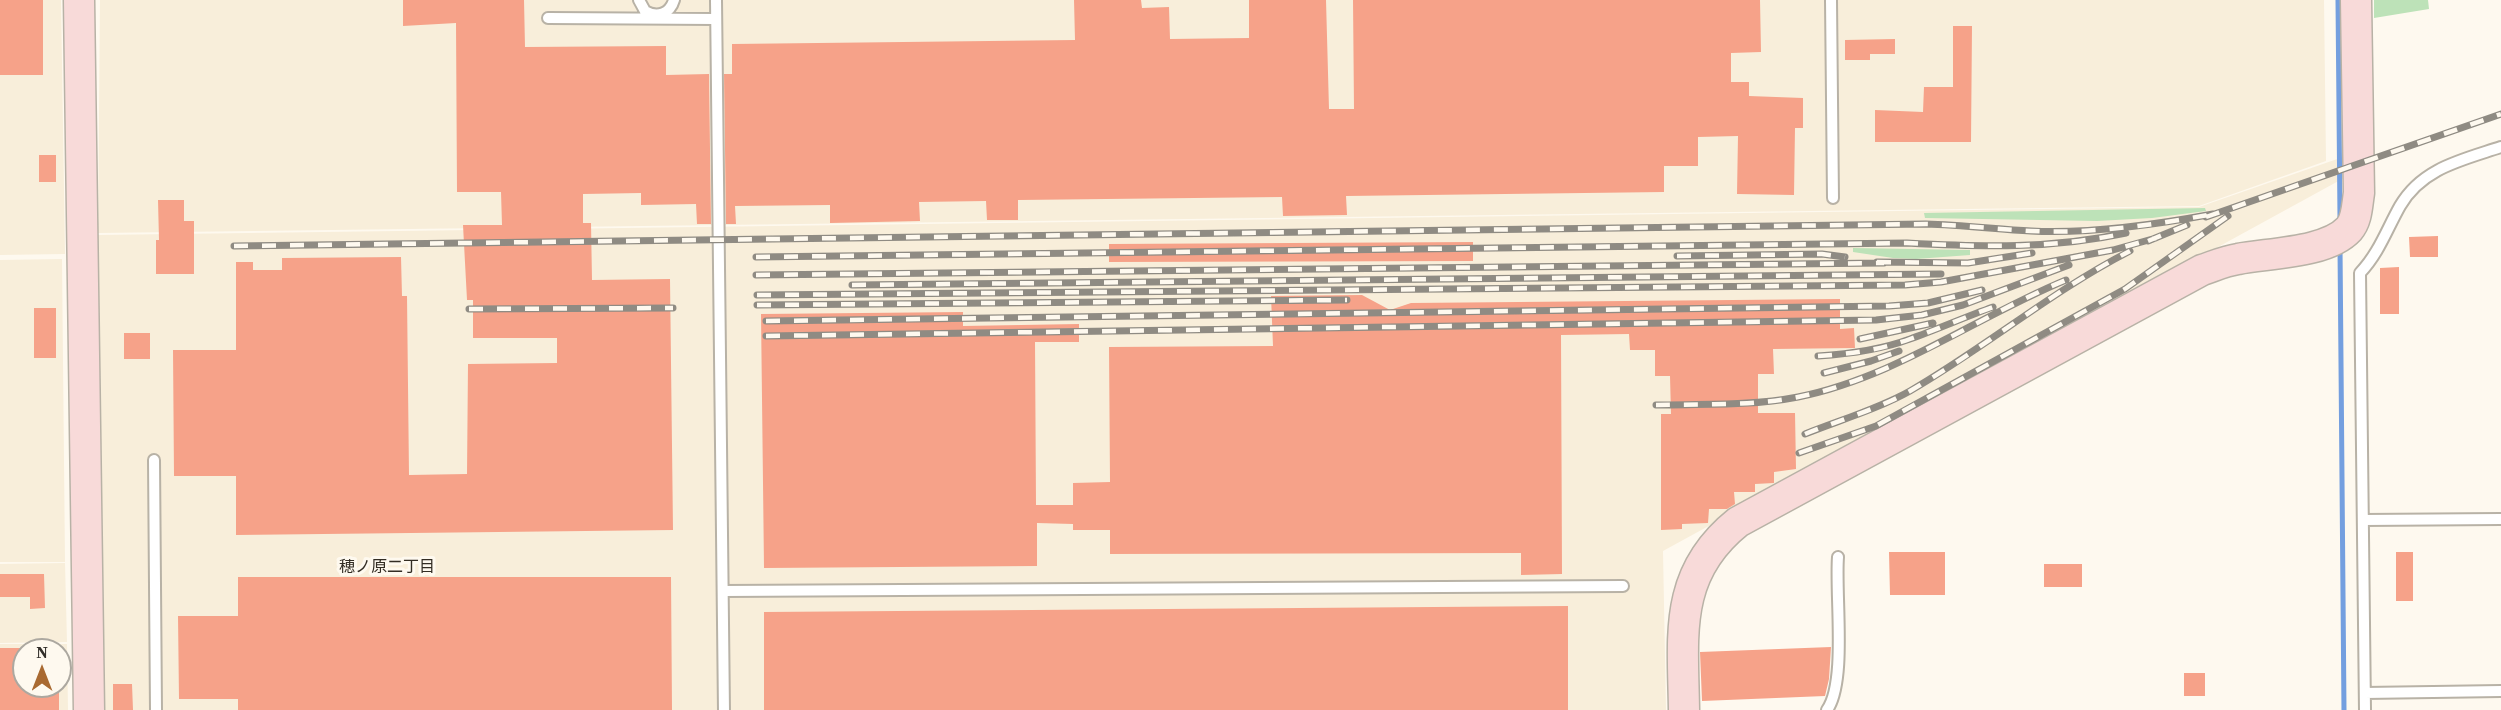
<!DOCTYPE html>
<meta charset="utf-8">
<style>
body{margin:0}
#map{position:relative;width:2501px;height:710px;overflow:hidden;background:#fef9ef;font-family:"Source Serif 4",serif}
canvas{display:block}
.north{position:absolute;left:12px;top:638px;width:60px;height:60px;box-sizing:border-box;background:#fef9ef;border:2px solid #aca8a0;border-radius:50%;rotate:0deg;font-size:16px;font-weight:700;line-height:24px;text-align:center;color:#322f2a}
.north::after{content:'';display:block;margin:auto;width:21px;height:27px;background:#a96a31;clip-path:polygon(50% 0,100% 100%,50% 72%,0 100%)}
</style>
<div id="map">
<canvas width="2501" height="710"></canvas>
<div class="north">N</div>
</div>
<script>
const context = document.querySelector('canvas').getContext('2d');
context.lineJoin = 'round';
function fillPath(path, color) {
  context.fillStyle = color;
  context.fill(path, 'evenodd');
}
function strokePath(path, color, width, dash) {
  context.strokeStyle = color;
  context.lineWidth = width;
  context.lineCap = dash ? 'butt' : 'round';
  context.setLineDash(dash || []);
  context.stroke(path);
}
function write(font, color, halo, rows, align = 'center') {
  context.font = font + ' "Source Serif 4","Noto Sans JP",serif';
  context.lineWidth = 6;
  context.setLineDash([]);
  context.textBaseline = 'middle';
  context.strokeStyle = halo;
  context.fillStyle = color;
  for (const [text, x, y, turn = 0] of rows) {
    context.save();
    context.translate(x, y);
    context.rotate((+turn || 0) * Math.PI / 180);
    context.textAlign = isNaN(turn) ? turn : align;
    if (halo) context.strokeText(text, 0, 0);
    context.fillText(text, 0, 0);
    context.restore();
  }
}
const built = new Path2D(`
 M0 0H61L65 254 0 255Z
 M100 0H2324L2326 161 2199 206 98 233Z
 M2343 157 2344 178 1663 551 1666 710H105L98 235 2199 207Z
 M62 259 65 562H0V260Z
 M65 563 67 642 0 643V564Z
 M0 644H67L68 710H0ZM24 650H60V686H24Z`);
const green = new Path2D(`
 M2374 0H2428L2429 9 2374 18Z
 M2205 208 2206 211 2152 218 2097 221 1925 218 1924 213Z
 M1853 248 1970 250V255L1916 259 1893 258 1853 252Z`);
const stream = new Path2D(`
 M2338 0 2340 219
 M2340 247 2344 710`);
const building = new Path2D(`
 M0 0H43V75H0Z
 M403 0H524L525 47 666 46V75L709 74 711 224H697L696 204 641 205V193L583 194V223H591L592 280 670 279 673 530 236 535V476H174L173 350H236V262H253V270H282V258L401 257 402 296H407L409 475 467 474 468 364 557 363V338H473V300H467L463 225H502L501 192H457L456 23 403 26Z
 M1074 0H1141L1142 8 1169 7 1170 39 1249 38V0H1326L1329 109H1354L1353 0H1760L1761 52 1731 53V82H1749V96L1803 98V128H1795L1794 195 1737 194 1738 136 1698 137V166H1664V192L1346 196 1347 215 1283 216 1282 197 1018 200V220H987L986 201 919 202 920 221 830 223V205L735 206 736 224H726L724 74H732V44L1075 40Z
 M1953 26H1972L1971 142H1875V110L1923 112 1924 87H1953Z
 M1895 39V54H1870V60H1845V40Z
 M39 155H56V182H39Z
 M158 200H184V221H194V274H156V240H159Z
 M2438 236V257H2410L2409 237Z
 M1473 242V261L1109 262V244Z
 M2399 267V314H2380V268Z
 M1362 295 1390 310 1411 303 1840 299V329L1854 328 1855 348 1773 349 1774 374H1758V413H1795L1796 469 1774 472V483L1755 484V492H1734L1735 504 1727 509H1709L1708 523 1682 524V529L1661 530V414H1671L1670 376H1655V350H1630L1629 334 1561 335 1562 574 1521 575V553L1110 554V530H1073V524L1037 523V566L764 568 761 314 963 312V326L1079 324V342H1035L1036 505H1073V483L1110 482 1109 347 1273 346 1271 296Z
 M34 308H56V358H34Z
 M124 333H150V359H124Z
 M1889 552H1945V595H1890Z
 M2396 552H2413V601H2396Z
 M2044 564H2082V587H2044Z
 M0 574H44L45 608 30 609V597H0Z
 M238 577H671L672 710H238V699H179L178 616H238Z
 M1568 606V710H764V612Z
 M1831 647 1829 679 1825 696 1702 701 1700 652Z
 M0 648H24V686H59V710H0Z
 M2184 673H2205V696H2184Z
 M113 684H132L133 710H113Z`);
const lane = new Path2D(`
 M639 0 645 11C657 18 670 14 674 0
 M716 0 724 710
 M1831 0 1833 198
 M548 18 716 19
 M154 460 156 710
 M2363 520 2501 519
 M723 591 1623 586
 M2365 693 2501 691
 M1827 710C1847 682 1835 595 1838 557
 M2365 710 2360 273C2379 253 2387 229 2400 206 2422 168 2462 160 2501 147`);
const secondary = new Path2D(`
 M79 0 89 710
 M1684 710C1683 635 1673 574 1738 522L2202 270C2214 266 2225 261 2238 259 2269 253 2327 253 2349 229 2357 220 2357 205 2359 193L2356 0`);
const rail = new Path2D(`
 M2206 217 2501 114
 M2148 241 2187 225
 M234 246 1926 224C1961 225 1996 229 2031 231 2091 234 2154 225 2213 214
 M1677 256 1822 254 1845 257
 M756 257 1907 243C1982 247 2052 249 2126 233
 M1877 262 1968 263 2032 253
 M756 275 1884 263
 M852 285 1941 274
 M757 295 1905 285 1941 282 2113 250 2156 238
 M757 305 1347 300
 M469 309 673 308
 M766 321 1889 306 1928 303 1982 290
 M766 336 1876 320 1922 315 1963 305 2069 265
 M1860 339 1933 323
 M1818 356C1850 354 1880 350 1910 339 1938 329 1965 317 1993 307
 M1824 373 1871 361 1899 351
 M1656 405C1703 404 1752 406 1798 397 1894 378 1976 317 2066 280
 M1805 434C1840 420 1878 409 1910 391 1986 347 2052 291 2130 251
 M1799 453 1876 426 2125 289 2228 216`);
const neighbourhoodNames = [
 ["穂ノ原二丁目",387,568]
];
fillPath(built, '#f8eeda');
fillPath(green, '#bde2b8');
strokePath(stream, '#749fdf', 5);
fillPath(building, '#f6a289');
strokePath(lane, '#b8b2a6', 14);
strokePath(secondary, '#b8b2a6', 33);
strokePath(lane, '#fff', 10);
strokePath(secondary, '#f8dad9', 30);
strokePath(rail, '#8f8b83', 7);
strokePath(rail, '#fef9ef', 4.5, [14]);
write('16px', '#332d24', '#fef9ef', neighbourhoodNames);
</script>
